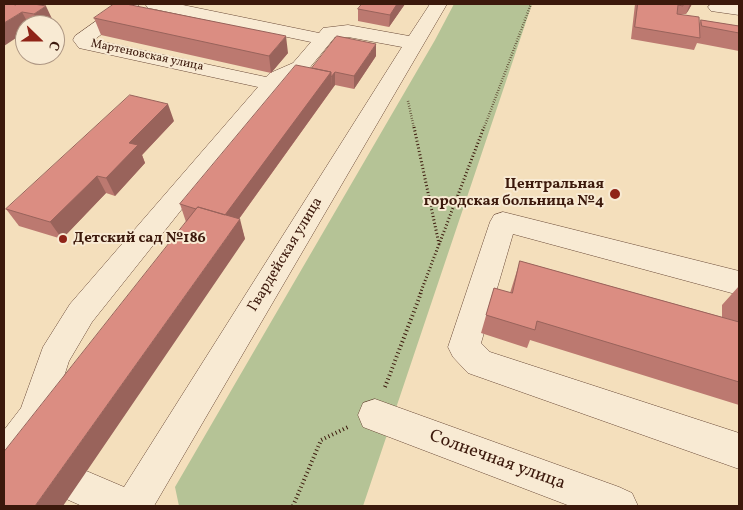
<!DOCTYPE html>
<meta charset="utf-8">
<style>
body{margin:0}
#map{position:relative;width:743px;height:510px;overflow:hidden;background:#f4dfbc;font-family:Vollkorn,serif}
canvas{display:block}
.frame{position:absolute;inset:0;border:5px solid #3c190c;pointer-events:none}
.north{position:absolute;left:15px;top:15px;width:50px;height:50px;box-sizing:border-box;background:#f8ead3;border:1px solid #ad9683;border-radius:50%;rotate:112deg;font-size:14px;font-weight:700;line-height:20px;text-align:center;color:#3c190c}
.north::after{content:'';display:block;margin:auto;width:18px;height:22px;background:#8f2418;clip-path:polygon(50% 0,100% 100%,50% 72%,0 100%)}
</style>
<div id="map">
<canvas width="743" height="510"></canvas>
<div class="frame"></div>
<div class="north">С</div>
</div>
<script>
const context = document.querySelector('canvas').getContext('2d');
context.lineJoin = 'round';
function fillPath(path, color) {
  context.fillStyle = color;
  context.fill(path, 'evenodd');
}
function strokePath(path, color, width, dash) {
  context.strokeStyle = color;
  context.lineWidth = width;
  context.lineCap = dash ? 'butt' : 'round';
  context.setLineDash(dash || []);
  context.stroke(path);
}
function write(font, color, halo, rows, align = 'center') {
  context.font = font + ' Vollkorn,serif';
  context.lineWidth = 4;
  context.setLineDash([]);
  context.textBaseline = 'middle';
  context.strokeStyle = halo;
  context.fillStyle = color;
  for (const [text, x, y, turn = 0] of rows) {
    context.save();
    context.translate(x, y);
    context.rotate((+turn || 0) * Math.PI / 180);
    context.textAlign = isNaN(turn) ? turn : align;
    if (halo) context.strokeText(text, 0, 0);
    context.fillText(text, 0, 0);
    context.restore();
  }
}
const green = new Path2D(`
 M454 4H532L363 506H179L175 487 435 40Z`);
const pathFar2 = new Path2D(`
 M408 101 414 128
 M484 128 531 4`);
const pathFar1 = new Path2D(`
 M414 127 439 244
 M420 294 484 127`);
const path = new Path2D(`
 M385 387 421 293
 M293 506 321 440 348 427`);
const minor = new Path2D(`
 M120 4H140L94 40 266 77 270 73 293 63 311 42 154 9 148 8 145 4H178L319 33 323 28 348 25 409 36 430 4H447L154 506H82L64 498 59 485 64 472 77 467 124 487 402 47 348 37H335L307 71 284 81 92 322 69 361 47 429 22 465 4 472V430L21 408 43 347 70 304 258 87 79 48 73 40 75 36Z
 M711 4 739 5V15L711 11 708 7Z
 M503 212 739 271V295L513 234 481 343 490 352 739 433V469L468 373 453 357 448 347 490 222 494 215Z
 M375 399 619 487 632 493 638 506H570L363 427 358 415 363 403Z`);
const wall = new Path2D(`
 M405 4 389 27 358 21V9Z
 M635 4H692L688 11 686 14H680L699 24 701 20 739 26V51L697 43 694 50 631 39Z
 M16 5 54 23 51 25H25Z
 M94 18 288 53 271 73 101 35Z
 M376 56 354 89 335 85 239 219 245 239 186 222 180 204 312 68Z
 M174 121 142 155 145 163 115 196 106 193 62 239 19 226 6 209Z
 M520 261 722 317V305L739 286V405L530 340 527 348 481 333 494 288 510 293Z`);
const shadedWall = new Path2D(`
 M397 4H405L389 27 390 15Z
 M690 4H692L688 11 686 14Z
 M46 6 54 23 51 25H39L34 14Z
 M22 12 29 25H25V32L4 46V23Z
 M286 36 288 53 271 73 269 56Z
 M376 44V56L354 89V76Z
 M331 72 332 89 228 234 223 217Z
 M335 72V85L332 89 331 77Z
 M168 104 174 121 142 155 145 163 115 196 106 178 129 143Z
 M97 176 106 193 62 239 50 222Z
 M240 219 245 239 63 506H35Z`);
const building = new Path2D(`
 M4 4H11L16 5 17 4H34L46 6 34 14 22 12 4 23Z
 M114 4H126L286 36 269 56 94 18Z
 M362 4H397L390 15 358 9Z
 M638 4H683V6L678 5 677 14 699 17 700 38 635 27Z
 M701 20 739 26V33L702 26Z
 M337 36 376 44 354 76 335 72 331 77V72L312 68Z
 M296 65 331 72 225 215 198 207 196 209 180 204Z
 M130 95 168 104 129 143 138 145 106 178 97 176 50 222 6 209Z
 M198 207 240 219 35 506H4V452Z
 M520 261 739 322V382L537 321 535 330 486 315 494 288 512 293Z`);
const markers = [
 [615,194,6,"#8f2418"],
 [63,239,5,"#8f2418"]
];
const farStreetnames = [
 ["Мартеновская улица",147,56,12]
];
const poiNames = [
 ["Центральная",604,185],
 ["городская больница №4",604,202],
 ["Детский сад №186",73,239,"left"]
];
const streetNames = [
 ["Гвардейская улица",286,255,-59]
];
const nearStreetnames = [
 ["Солнечная улица",497,461,20]
];
fillPath(green, '#b5c396');
strokePath(minor, '#6a4a38', 1);
strokePath(pathFar2, '#3c190c', 2.5, [0.5, 2]);
strokePath(pathFar1, '#3c190c', 3, [1, 2.5]);
strokePath(path, '#3c190c', 4, [1, 3]);
fillPath(minor, '#f8ead3');
fillPath(wall, '#bc7970');
fillPath(shadedWall, '#99635b');
fillPath(building, '#db8d82');
strokePath(building, '#99635b', 1);
for (const [x, y, r, color] of markers) {
  const dot = new Path2D();
  dot.arc(x, y, r, 0, 2 * Math.PI);
  context.fillStyle = color;
  context.fill(dot);
  strokePath(dot, '#f8ead3', 2);
}
write('12px', '#3c190c', '#f8ead3', farStreetnames);
write('bold 15px', '#3c190c', '#f8ead3', poiNames, 'right');
write('15px', '#3c190c', '#f8ead3', streetNames);
write('18px', '#3c190c', '#f8ead3', nearStreetnames);
</script>
